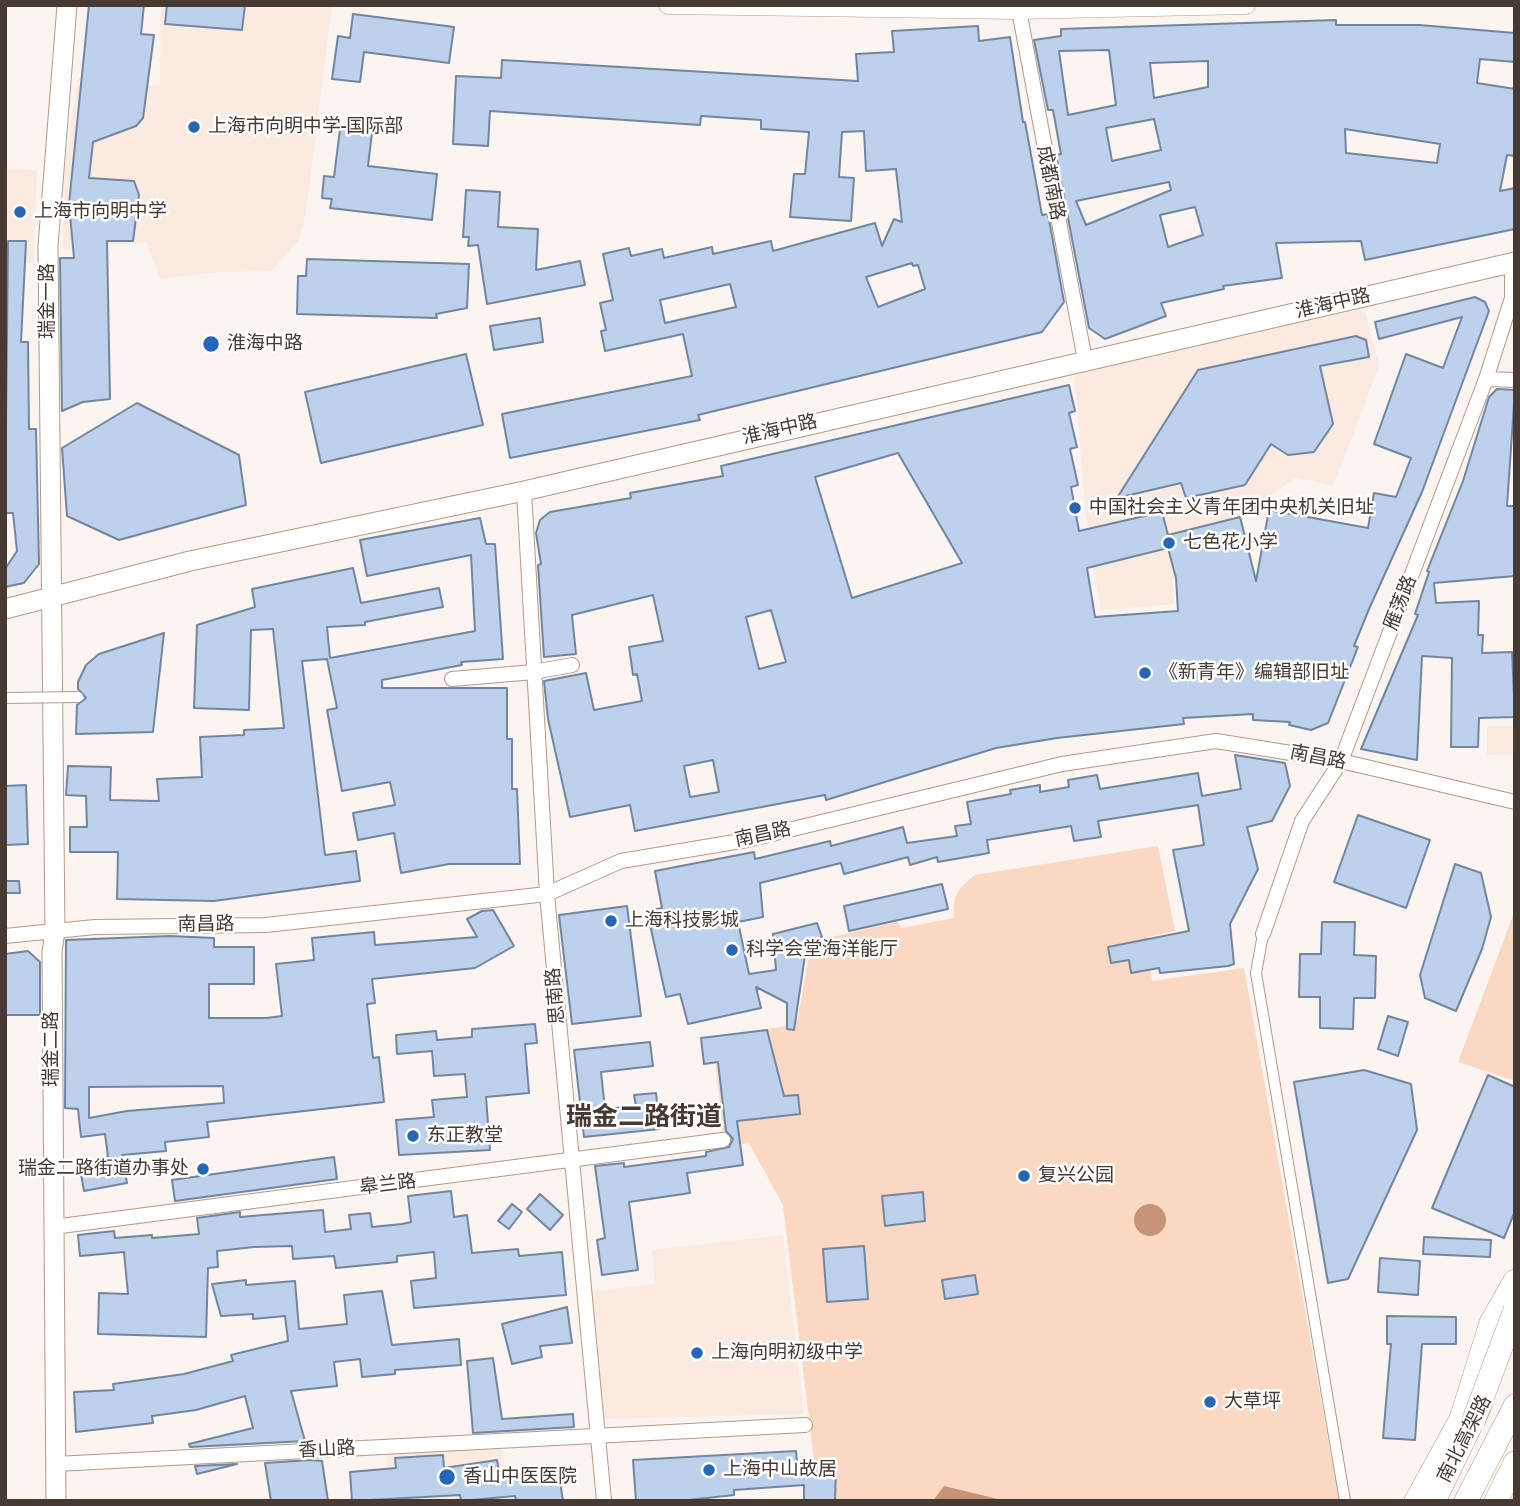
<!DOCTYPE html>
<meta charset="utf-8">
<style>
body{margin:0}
#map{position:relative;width:1520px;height:1506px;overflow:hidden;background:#fbf4f0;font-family:"Archivo Narrow",sans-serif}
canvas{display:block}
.frame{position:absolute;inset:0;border:7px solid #463a32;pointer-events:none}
</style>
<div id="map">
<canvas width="1520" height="1506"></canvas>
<div class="frame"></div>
</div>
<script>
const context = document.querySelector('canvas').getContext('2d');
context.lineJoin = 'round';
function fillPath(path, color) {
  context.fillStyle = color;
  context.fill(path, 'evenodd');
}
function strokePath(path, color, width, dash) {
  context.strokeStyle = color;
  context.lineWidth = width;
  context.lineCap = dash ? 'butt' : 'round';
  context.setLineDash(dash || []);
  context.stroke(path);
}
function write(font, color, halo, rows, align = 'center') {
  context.font = font + ' "Archivo Narrow","Noto Sans SC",sans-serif';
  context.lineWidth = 5;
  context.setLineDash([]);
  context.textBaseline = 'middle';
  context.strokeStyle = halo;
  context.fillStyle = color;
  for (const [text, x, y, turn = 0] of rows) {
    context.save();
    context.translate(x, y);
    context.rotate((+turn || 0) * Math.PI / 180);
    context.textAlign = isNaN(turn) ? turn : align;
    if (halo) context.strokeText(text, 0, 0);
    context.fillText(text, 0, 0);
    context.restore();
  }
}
const built = new Path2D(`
 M161 5 332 6 306 212 299 240 271 271 219 272 161 279 146 242 62 249 65 167 78 77 160 86Z
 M5 168 37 171 33 263 5 262Z
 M1364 308 1379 366 1333 486 1296 477 1265 499 1239 505 1252 558 1249 572 1172 579 1174 604 1101 610 1087 529 1074 374Z
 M1487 726H1513L1514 754 1487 755Z
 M783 1235 804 1414 603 1419 591 1292 655 1284 652 1250Z
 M500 1446 510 1501H390L386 1453Z`);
const green = new Path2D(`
 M1158 846 1175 931 1147 937 1152 981 1244 968 1339 1501H819L783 1205 749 1143 724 1147 713 1037 793 1025 798 1018 811 942 897 922 902 928 954 918C952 897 958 888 975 875Z
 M1515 910V1081L1458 1062Z`);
const water = new Path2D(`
 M1134 1220a16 16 0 1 1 32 0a16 16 0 1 1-32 0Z
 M944 1486 1006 1501H933Z`);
const building = new Path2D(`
 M89 5H144L141 34 154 35 143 118 136 126 93 142 89 178 134 181 139 195 133 241H107L110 399 83 402 62 411 60 258H74L69 204Z
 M167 5H245L242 30 165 24Z
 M353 14 454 27 449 63 364 52 360 82 332 79 338 36 350 38Z
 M1336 20V25H1419L1515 33V62L1480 59 1477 83 1515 89V156L1507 155 1500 191 1515 188V229L1365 260 1361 241 1276 243 1282 278 1223 286 1224 289 1161 303 1166 316 1105 339 1089 328 1056 155 1061 154 1053 110H1048L1034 40 1061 36V29ZM1109 50 1116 105 1068 115 1059 51ZM1208 61V87L1154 98 1150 63ZM1154 119 1161 150 1112 161 1106 128ZM1345 129 1440 144 1437 163 1346 153ZM1169 182 1171 190 1086 225 1076 201ZM1195 207 1203 235 1168 247 1160 215Z
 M978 26 979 41 1010 37 1023 122H1025L1042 215 1048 214 1064 302 1042 332 698 415 700 420 510 458 502 414 692 376 683 334 605 351 601 331 606 330 600 303 613 300 603 254 629 248 631 256 662 249 664 258 712 247 713 254 771 241 773 251 875 223 882 246 894 219 902 222 896 169 866 171 864 131 842 132 839 177 854 178 851 221 790 217 794 174H805L809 132 761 129V120L701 116 700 125 490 111 488 146 453 144 456 76 501 78 502 60 858 81 856 54 894 52 892 31ZM912 263 913 266 918 265 925 289 878 307 866 277ZM730 284 736 307 665 323 660 300Z
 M340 129 372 133 368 166 437 174 432 220 330 208 332 199 322 198 324 176 334 177Z
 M466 190 500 192 498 227 538 229 536 270 580 261 585 285 487 304 478 245 468 246 469 237H463Z
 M8 241H26L21 342H28L29 429H36L39 564 24 583 5 587V569L17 551 13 513H5Z
 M307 259 469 264 467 308 436 314 437 318 297 314 298 276H306Z
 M1475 297 1485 302 1489 311 1422 492 1369 609 1354 646 1358 647 1328 723 1311 730 1289 725 1290 722 1253 720V714L1183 718 1184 724 1057 738 996 748 826 800 825 795 635 831 630 805 570 817 548 719 544 681 586 673 594 710 642 701 637 674 633 675 629 647 663 641 653 595 572 615 576 654 544 657 538 565 541 564 536 533 540 520 550 512 631 498 630 493 723 476 721 466 1069 385 1075 411 1069 413 1077 447 1070 449 1078 485 1071 487 1079 531 1162 512 1168 535 1240 517 1256 581 1269 510 1368 528 1374 493 1396 497 1411 458 1374 444 1406 354 1443 368 1462 317 1379 339 1375 322ZM898 453 962 563 852 598 815 477ZM1168 548 1176 578 1178 611 1095 617 1087 568ZM771 610 786 662 759 669 746 617ZM713 760 719 792 690 797 684 766Z
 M540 318 543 342 494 350 490 326Z
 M1356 336 1366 340 1369 357 1320 366 1333 424 1314 452 1288 455 1271 444 1245 485 1186 498 1181 483 1117 498 1198 370Z
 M466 354 483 425 321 463 305 392Z
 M1497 389 1515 390 1507 506H1515V576L1434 583 1436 603 1479 601 1478 635H1483L1482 653 1512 652 1515 717 1479 718 1478 747H1451L1452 658 1422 656 1417 760 1361 749 1418 615 1415 614 1429 572 1427 571 1463 481 1489 397Z
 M137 403 239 455 246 505 119 540 67 516 62 448Z
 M480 518 486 544H495L503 659 461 662 462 665 382 680V688H507V739H512V789H517L520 864H449L401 873 394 833 358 840 353 813 395 805 390 782 342 791 327 710 337 708 327 659 302 661 325 855 356 851 360 881 214 901 117 899 118 852H70V827H87L86 796 66 795 68 766 111 767 110 800 159 801 157 779 202 777 200 737 244 735V730L284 728 273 629 251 630 249 710 194 708 197 625 255 607 252 589 353 568 361 603 439 588 443 607 365 622V625L327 627 330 658 475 631 471 555 367 576 360 540Z
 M164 633 153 732 76 734 77 705 86 698 78 689V682L86 665 99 654Z
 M1235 755 1285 763 1290 786 1272 821 1247 827 1258 869 1230 924 1234 964 1228 966 1160 973 1159 968 1131 973 1129 960 1111 963 1108 947 1189 931 1173 850 1204 845 1198 805 1098 821 1101 837 1074 841 1071 826 987 840 989 853 938 862 937 857 910 865 908 857 844 874 841 863 760 883 763 917 738 922 749 974 776 970 773 934 817 923 822 937 807 942 794 1030 787 1029V1003L756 987 761 1008 688 1024 680 994 666 997 647 911 662 908 655 871 754 852 755 859 830 841 831 846 903 827 907 843 957 836 955 826 971 824 967 802 1011 794 1010 790 1040 785V792L1069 787 1068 780 1097 775 1100 789 1198 773 1202 796 1241 789Z
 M26 785 28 844 5 845V786Z
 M1358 815 1430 840 1406 908 1334 882Z
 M1455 864 1481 873 1491 917 1482 949 1456 1011 1425 998 1420 975Z
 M5 881H19L20 893H5Z
 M942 884 948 909 849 931 844 906Z
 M627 906 641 1016 572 1024 559 915Z
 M493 910 514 946 475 968 372 979 375 1003 367 1004 373 1058 379 1057 384 1102 207 1122 209 1137 165 1142 166 1151 122 1155 127 1183 84 1191 79 1163 108 1157 105 1134 81 1137 78 1109 65 1108 66 940 170 936 214 938V947H254V984H209V1018H266L282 1016 276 964 314 960 312 938 374 932 375 945 477 937 467 919 482 911ZM223 1086 224 1103 127 1111 89 1118V1087Z
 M1322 922H1355L1354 955 1376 956 1375 998H1354L1353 1029 1320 1028V997H1299L1300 954H1321Z
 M28 951 40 962V1015H5V954Z
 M1388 1016 1408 1022 1398 1056 1378 1049Z
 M535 1024 537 1043 525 1044 529 1093 486 1097 490 1150 399 1155 396 1120 434 1117 432 1100 467 1097 465 1074 434 1076 432 1051 397 1054 396 1035 436 1031 437 1040 472 1037V1029Z
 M767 1030 784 1096 798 1095 800 1114 737 1121 743 1165 687 1173 690 1193 629 1202 638 1270 602 1275 597 1240 605 1238 595 1166 624 1163V1167L706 1156V1152L729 1147 733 1139 726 1131 718 1062 704 1064 701 1038Z
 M650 1042 653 1066 601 1072 605 1109 636 1106 634 1095 656 1093 660 1129 584 1137 574 1050Z
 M1364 1070 1411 1084 1417 1130 1348 1279 1328 1283 1294 1082Z
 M1488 1075 1515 1087V1211L1504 1238 1432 1208Z
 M334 1157 337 1179 175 1201 172 1180Z
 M451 1191 454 1217 467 1215 472 1253 518 1249 519 1256 562 1252 566 1295 414 1308 411 1281 436 1278 434 1252 397 1256V1262L336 1268 334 1256 293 1259 292 1246 254 1247 217 1251 218 1267 208 1268 206 1337 98 1334 99 1293 128 1294 124 1252 80 1256 78 1235 114 1231 115 1238 152 1235V1238L199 1234 197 1218 240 1212V1217L323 1210 325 1232 351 1229 349 1215 370 1213 372 1227 402 1224 411 1222 408 1196Z
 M923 1192 925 1221 885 1226 882 1196Z
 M540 1194 563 1215 550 1230 527 1209Z
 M512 1204 522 1212 509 1229 498 1221Z
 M1424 1237 1491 1240 1490 1257 1423 1254Z
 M864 1246 868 1299 827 1302 823 1249Z
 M1380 1258 1420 1261 1418 1295 1378 1292Z
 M975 1275 978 1294 945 1299 942 1280Z
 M246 1280V1285L295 1281 299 1329 347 1324 344 1295 382 1291 392 1345 459 1339 461 1365 395 1370V1374L362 1377 360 1359 334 1362 337 1386 291 1391 305 1441 190 1447 189 1444 253 1428 245 1396 196 1410 152 1416 153 1423 76 1432 74 1392 114 1390 113 1384 184 1374 233 1361 231 1355 288 1341 285 1316 253 1319V1314L221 1316 212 1284Z
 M567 1307 572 1343 540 1346 542 1357 512 1364 502 1324Z
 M1387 1316 1456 1317V1344H1422L1415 1440 1383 1438 1391 1344H1387Z
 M493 1358 502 1419 573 1414 574 1427 473 1433 467 1361Z
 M796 1451 797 1462 836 1463 835 1501H804V1485L734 1490V1495L680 1501H636L633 1460Z
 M443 1455 444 1468 497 1460 500 1477 558 1468 563 1501H516L515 1496 461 1501 460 1495 352 1501 350 1472 396 1468 395 1458Z
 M310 1460 322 1461 328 1501H271L265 1463Z
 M237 1464 197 1474 195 1466Z`);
const pedestrian = new Path2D(`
 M1263 934 1256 973 1345 1501`);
const minor = new Path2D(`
 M1018 5 1085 360
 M1486 379 1515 380
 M524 491 547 894 604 1501
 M452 679 534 672 572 665
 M1263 934 1302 821 1341 761 1486 379 1512 298V263
 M5 936 95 927 266 925 547 894 621 861 747 840 1062 764 1216 741 1341 761 1515 802
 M53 1227 723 1140
 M56 1464 805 1425`);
const tertiary = new Path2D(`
 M668 5 1017 10 1246 5`);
const secondary = new Path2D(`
 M5 609 190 561 524 491 1515 262
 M56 1501 52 952 55 931 48 246 67 5`);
const primary = new Path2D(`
 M1416 1501 1461 1419 1491 1323 1515 1281
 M1496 1501 1515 1463`);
const trunk = new Path2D(`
 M1434 1501 1480 1406
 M1466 1501 1515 1406`);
const pedestrianBridge = new Path2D(`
 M5 698 78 697`);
const trunkBridge = new Path2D(`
 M1473 1422 1515 1310`);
const markers = [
 [194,127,7,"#2666b7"],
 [20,212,7,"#2666b7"],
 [211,344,9,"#2666b7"],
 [1075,508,7,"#2666b7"],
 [1169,543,7,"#2666b7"],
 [1145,673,7,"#2666b7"],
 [611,921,7,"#2666b7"],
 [732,950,7,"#2666b7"],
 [413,1136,7,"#2666b7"],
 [203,1169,7,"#2666b7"],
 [1024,1176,7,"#2666b7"],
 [697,1353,7,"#2666b7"],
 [1210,1402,7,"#2666b7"],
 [709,1470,7,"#2666b7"],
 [447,1477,9,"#2666b7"]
];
const poiNames = [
 ["上海市向明中学-国际部",208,127],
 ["上海市向明中学",34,212],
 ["淮海中路",227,344],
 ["中国社会主义青年团中央机关旧址",1089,508],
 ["七色花小学",1183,543],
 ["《新青年》编辑部旧址",1159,673],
 ["上海科技影城",625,921],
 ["科学会堂海洋能厅",746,950],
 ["东正教堂",427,1136],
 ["瑞金二路街道办事处",189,1169,"right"],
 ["复兴公园",1038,1176],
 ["上海向明初级中学",711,1353],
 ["大草坪",1224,1402],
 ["上海中山故居",723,1470],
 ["香山中医医院",463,1477]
];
const streetNames = [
 ["成都南路",1050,183,79],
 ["瑞金一路",48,301,-90],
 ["淮海中路",1333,304,-13],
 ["淮海中路",780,430,-13],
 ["雁荡路",1401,603,-69],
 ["南昌路",1318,758,11],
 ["南昌路",763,835,-12],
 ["南昌路",206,925,-1],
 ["思南路",556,996,-95],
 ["瑞金二路",52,1049,-90],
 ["皋兰路",388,1185,-7],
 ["南北高架路",1465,1439,-63],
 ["香山路",327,1450,-3]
];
const districtNames = [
 ["瑞金二路街道",644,1118]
];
fillPath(built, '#faeae0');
fillPath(green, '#fbd8c1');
fillPath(water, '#c59575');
fillPath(building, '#bdd1ec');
strokePath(building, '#73869f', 2);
strokePath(pedestrian, '#b69986', 12);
strokePath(minor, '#b69986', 16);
strokePath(tertiary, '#b69986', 19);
strokePath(secondary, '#b69986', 21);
strokePath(primary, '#b69986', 24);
strokePath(trunk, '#b69986', 24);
strokePath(pedestrian, '#fff', 10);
strokePath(minor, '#fff', 14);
strokePath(tertiary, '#fff', 18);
strokePath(secondary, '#fff', 19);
strokePath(primary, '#fff', 23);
strokePath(trunk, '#fff', 23);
strokePath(pedestrianBridge, '#b69986', 12, []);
strokePath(trunkBridge, '#b69986', 24, []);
strokePath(pedestrianBridge, '#fff', 10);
strokePath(trunkBridge, '#fff', 23);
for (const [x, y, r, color] of markers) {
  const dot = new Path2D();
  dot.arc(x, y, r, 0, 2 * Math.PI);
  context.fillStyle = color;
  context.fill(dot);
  strokePath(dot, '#fff', 2.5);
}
write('19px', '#463a32', '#fff', poiNames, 'left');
write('19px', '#463a32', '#fff', streetNames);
write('bold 26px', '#463a32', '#fff', districtNames);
</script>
